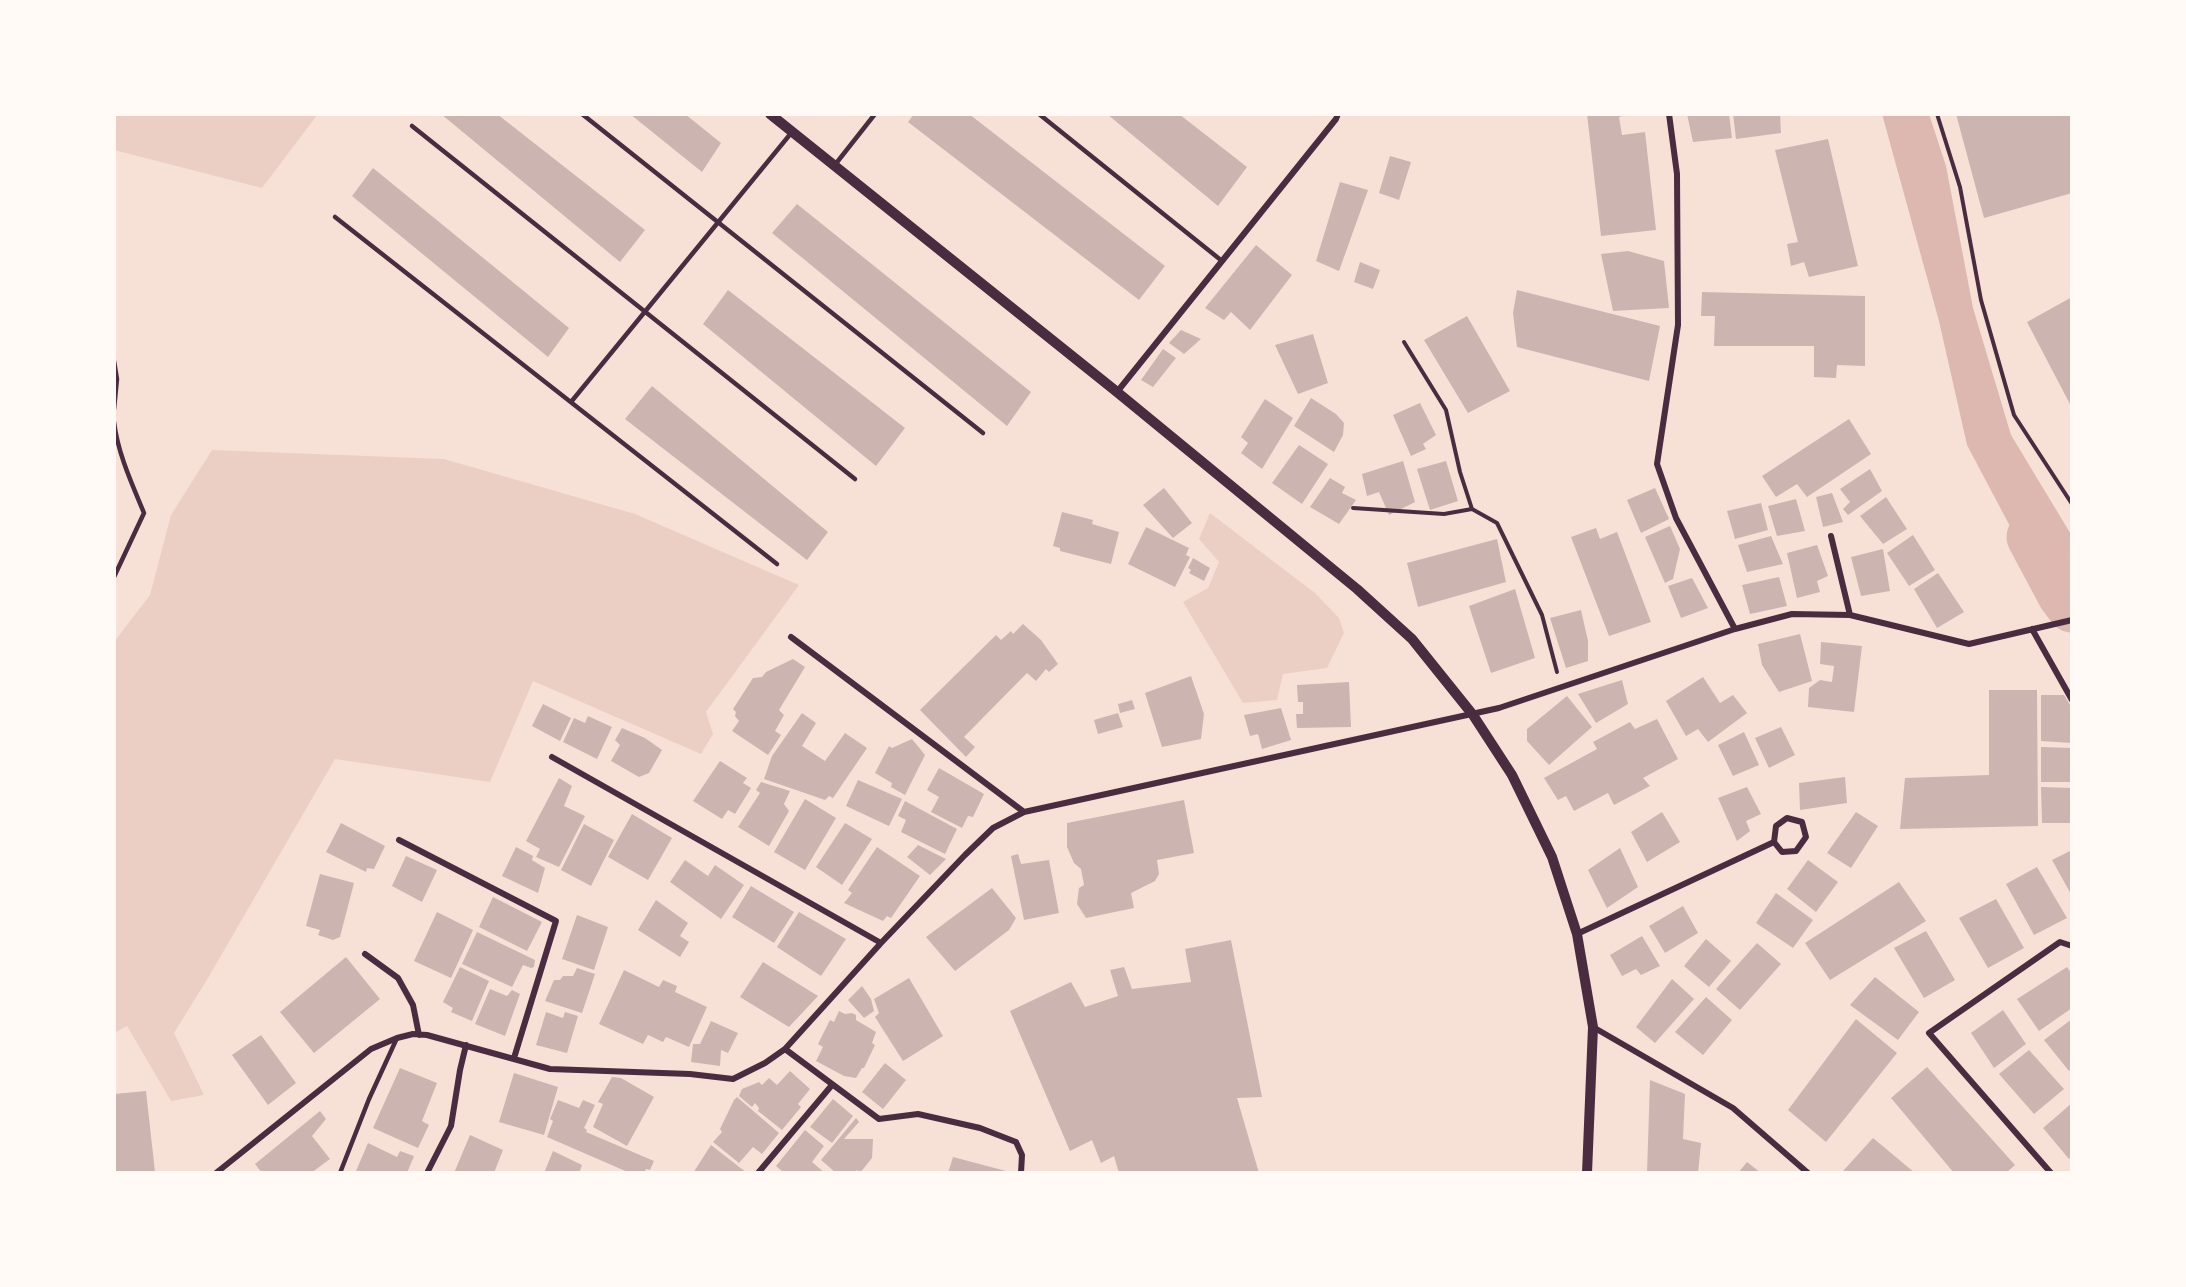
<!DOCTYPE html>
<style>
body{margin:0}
#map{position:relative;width:2186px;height:1287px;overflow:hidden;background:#f7e1d7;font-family:Ubuntu,sans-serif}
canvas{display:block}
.frame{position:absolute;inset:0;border:116px solid #fffaf5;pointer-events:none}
</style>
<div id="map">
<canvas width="2186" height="1287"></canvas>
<div class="frame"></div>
</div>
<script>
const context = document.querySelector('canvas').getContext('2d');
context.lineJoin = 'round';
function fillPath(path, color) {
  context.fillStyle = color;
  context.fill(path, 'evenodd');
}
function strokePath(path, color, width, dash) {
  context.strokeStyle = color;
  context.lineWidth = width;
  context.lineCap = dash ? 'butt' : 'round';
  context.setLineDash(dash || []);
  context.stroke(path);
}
const green = new Path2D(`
 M114 114H318L262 188 114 150Z
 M212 450 444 459 635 514 799 585 706 712 713 734 701 754 533 681 490 782 335 759 208 978 174 1033 204 1095 171 1101 127 1026 114 1033V642L150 595 171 515Z
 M1210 513 1315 593 1339 618 1344 633 1327 668 1283 674 1277 700 1243 703 1183 602 1208 588 1219 562 1199 539Z`);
const water = new Path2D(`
 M1882 114H1929L1946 166 1973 308 2011 435 2072 536V597L2049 600 1967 445 1939 321Z`);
const river = new Path2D(`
 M2032 537 2063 595 2072 607`);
const building = new Path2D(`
 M441 114H497L645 230 620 262Z
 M630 114H685L721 143 702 172Z
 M914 114H969L1165 266 1139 300 908 122Z
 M1107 114H1179L1247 167 1218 206Z
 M1587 114H1630L1619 117 1622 135 1645 132 1656 230 1601 236Z
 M1687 114H1729L1732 138 1693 142Z
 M1733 114H1780L1781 133 1736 139Z
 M1956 114H2072V193L1984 218Z
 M1828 139 1858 266 1809 277 1804 262 1791 266 1787 244 1798 242 1775 150Z
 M1390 156 1411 162 1399 200 1379 193Z
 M373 168 569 328 548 357 352 196Z
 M1340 182 1368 190 1339 271 1316 261Z
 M797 204 1031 392 1007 426 772 233Z
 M1256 245 1292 275 1250 330 1231 312 1224 320 1205 308Z
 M1628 251 1664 261 1669 308 1613 311 1601 254Z
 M1360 262 1380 270 1373 289 1354 282Z
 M728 290 905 428 876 466 703 324Z
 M1517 290 1660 326 1649 381 1517 347 1513 313Z
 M1702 292 1865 296V366L1837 365 1836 378 1814 377V346H1714L1715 316H1701Z
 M2072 297V408L2027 322Z
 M1467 316 1510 391 1468 413 1424 340Z
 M1181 330 1201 339 1184 354 1169 343Z
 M1313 334 1328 383 1298 394 1275 345Z
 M1163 349 1176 358 1153 387 1141 380Z
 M652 386 828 532 807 560 625 419Z
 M1311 398 1336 414 1344 423 1343 435 1334 452 1294 426Z
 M1265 399 1293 418 1262 469 1241 453 1248 443 1241 437Z
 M1420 403 1436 435 1423 444 1426 449 1411 456 1393 415Z
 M1849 419 1871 454 1807 497 1797 484 1776 497 1762 476Z
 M1299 445 1328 464 1302 504 1272 483Z
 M1403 461 1415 502 1389 515 1379 492 1367 496 1362 474Z
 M1446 461 1458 501 1430 510 1417 469Z
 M1870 469 1882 491 1848 515 1843 509 1850 502 1840 489Z
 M1330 478 1345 487 1342 493 1356 500 1339 524 1310 507Z
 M1164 488 1192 523 1173 538 1143 505Z
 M1655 488 1669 519 1641 533 1627 500Z
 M1832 493 1843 522 1823 527 1816 497Z
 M1886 497 1907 529 1883 544 1860 516Z
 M1796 499 1805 531 1777 536 1768 506Z
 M1761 503 1768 530 1735 539 1727 511Z
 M1062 512 1093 520 1092 524 1119 532 1111 564 1060 551V548L1053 546Z
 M1670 526 1680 549 1673 579 1665 583 1645 537Z
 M1146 527 1189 548 1186 555 1190 557 1175 587 1128 564Z
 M1596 528 1600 539 1617 532 1651 622 1609 636 1571 537Z
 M1913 535 1935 570 1909 586 1887 553Z
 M1771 536 1783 564 1747 572 1738 545Z
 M1497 539 1506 582 1418 607 1407 563Z
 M1817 545 1828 576 1817 581 1820 592 1797 598 1787 553Z
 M1883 549 1890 591 1861 596 1851 557Z
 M1193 558 1210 568 1204 581 1189 573 1191 570 1188 568Z
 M1938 573 1964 612 1937 628 1914 589Z
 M1779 577 1787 606 1750 614 1742 585Z
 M1692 578 1708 608 1681 618 1668 586Z
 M1515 589 1535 658 1491 673 1469 606Z
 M1581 610 1588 641V661L1566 668 1550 618Z
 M1023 624 1041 640 1058 664 1049 672 1046 669 1036 681 1027 673 964 737 975 747 966 757 920 710 996 635 1001 640 1011 631 1013 634Z
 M1800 634 1812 681 1779 692 1762 665 1758 644Z
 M1821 642 1862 646 1854 712 1808 707 1809 688 1820 680 1832 682 1834 666 1820 664Z
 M793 659 805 667 779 710 784 715 775 731 781 735 768 755 732 731 739 721 735 716 736 712 733 709 753 678 762 677 766 672Z
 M1191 676 1204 714 1201 739 1162 747 1145 693Z
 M1703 677 1720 703 1733 695 1747 713 1708 742 1698 729 1686 736 1666 701Z
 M1622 680 1628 704 1596 723 1578 694Z
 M1349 682 1351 727 1297 728 1296 714H1303V702H1298L1297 685Z
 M1989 690H2037L2038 826 1900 829 1905 778 1989 775Z
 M2041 695H2064L2072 708V743L2041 741Z
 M1567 696 1592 727 1549 765 1527 741V729Z
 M1132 700 1135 709 1120 713 1118 704Z
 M543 704 571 718 560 741 532 726Z
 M1281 708 1291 740 1262 749 1258 734 1250 736 1244 715Z
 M802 713 816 723 802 746 825 761 845 733 867 748 833 798 829 796 825 800 764 779 772 756Z
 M1118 713 1123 727 1098 734 1094 720Z
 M588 716 612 727 597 759 563 742 574 718 585 723Z
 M1657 719 1678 759 1643 778 1650 786 1614 805 1608 793 1574 811 1566 796 1558 800 1544 778 1597 749 1593 742 1630 722 1635 729Z
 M1781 727 1795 755 1769 768 1755 738Z
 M622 728 645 738 662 750 649 773 639 777 611 761 620 745 615 740Z
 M1744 732 1759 765 1733 776 1718 745Z
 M912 739 925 755 905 795 891 787 892 783 875 773 889 746 892 748Z
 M2041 747 2072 748V782H2041Z
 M720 761 747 778 743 783 751 788 735 814 728 810 722 819 693 801Z
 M939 768 984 794 973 817 968 816 962 828 931 812 939 797 927 790Z
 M1845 777 1847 803 1800 810 1799 783Z
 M559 778 572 786 564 806 585 816 559 867 536 857 540 849 526 841Z
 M858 780 902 799 889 826 846 806Z
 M761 782 790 791 784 804 789 811 769 846 738 827 760 793 756 790Z
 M1747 787 1761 814 1746 821 1750 831 1737 841 1718 798Z
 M2041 787 2072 788V823H2042Z
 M805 799 836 818 805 870 774 852Z
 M1184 800 1194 853 1157 860 1159 874 1155 881 1131 893 1134 908 1086 918 1077 904 1079 888 1084 885 1081 869 1074 863 1067 847V823Z
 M905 801 957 829 945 854 901 832 906 820 898 816Z
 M1662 812 1680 842 1647 862 1631 832Z
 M1856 812 1878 826 1851 868 1827 853Z
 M632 814 672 838 648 880 608 857Z
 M341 823 385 846 374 869 367 868 366 872 326 852Z
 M845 823 872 839 842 885 816 867Z
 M584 824 614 840 591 886 561 870Z
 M918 845 946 859 930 875 907 857Z
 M516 847 533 856 532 860 545 868 538 893 502 876Z
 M877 847 920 876 891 918 887 916 883 921 844 903 852 893 848 890Z
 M1620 848 1638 887 1607 908 1588 870Z
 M2072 850V896L2052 860Z
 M1018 854 1021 864 1049 860 1059 913 1024 920 1011 856Z
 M406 856 437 870 422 902 392 886Z
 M685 860 708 876 715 865 744 885 721 919 670 882Z
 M1808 860 1838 882 1816 912 1787 889Z
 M2037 867 2067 918 2034 935 2006 884Z
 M320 874 354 883 340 937 333 940 318 935 320 930 306 926Z
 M1899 882 1926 921 1830 980 1805 943Z
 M751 886 794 912 774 943 732 917Z
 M992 888 1016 918 1009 930 955 971 926 937Z
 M1776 893 1813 920 1793 948 1756 923Z
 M493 897 542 922 527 951 479 927Z
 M1996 899 2024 948 1988 968 1959 918Z
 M656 900 688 923 680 936 689 942 680 957 638 930Z
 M1683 906 1698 933 1665 953 1649 926Z
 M437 912 473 930 451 978 414 961Z
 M799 912 846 939 821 976 777 947Z
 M577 915 608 927 594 970 562 959Z
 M1926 931 1955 980 1924 998 1894 948Z
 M477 932 535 960 534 967 531 968 523 965 512 987 462 964Z
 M1642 936 1660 966 1641 975 1636 969 1622 976 1610 955Z
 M1706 939 1731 961 1709 987 1684 966Z
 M1231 940 1262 1097 1237 1098 1259 1173H1119L1114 1156 1101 1163 1092 1140 1070 1151 1010 1011 1071 982 1085 1007 1118 996 1110 970 1124 967 1132 989 1191 982 1185 949Z
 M1757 943 1781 964 1740 1010 1716 989Z
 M346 957 380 999 314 1053 280 1012Z
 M763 962 818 996 789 1027 740 997Z
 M460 967 489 981 472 1021 451 1012 453 1008 443 1002Z
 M2067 967 2072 974V1008L2039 1031 2017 999Z
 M577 968 595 974 582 1013 545 1001 554 980H560L563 976H573Z
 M624 970 659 987 663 980 677 986 675 992 707 1007 689 1047 666 1037 663 1042 648 1035 643 1044 599 1024Z
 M1875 977 1919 1012 1898 1040 1850 1005Z
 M909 978 943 1036 903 1061 875 1017 879 1013 874 999Z
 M1672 979 1694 999 1655 1043 1636 1027Z
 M862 986 871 999 874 1011 864 1018 848 1000Z
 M490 989 507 996 512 990 520 994 505 1036 475 1024Z
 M1706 997 1732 1020 1703 1055 1675 1032Z
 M2003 1010 2026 1044 1994 1068 1971 1033Z
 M839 1011 845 1014 852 1013 856 1015V1020L876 1032 872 1043 875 1045 864 1068H862L856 1078 844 1076 816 1061 823 1047 818 1044 830 1020 834 1022Z
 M546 1012 563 1018 565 1012 578 1016 567 1053 536 1045Z
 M1856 1019 1897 1053 1826 1142 1788 1110Z
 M2072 1019V1069L2069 1071 2044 1040Z
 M711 1021 738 1033 728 1053 721 1050 720 1066 691 1062 693 1044H700Z
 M261 1035 296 1083 268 1105 232 1055Z
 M2029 1050 2064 1089 2034 1114 1999 1074Z
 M885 1063 906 1080 883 1109 862 1092Z
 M1927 1067 2015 1165 2006 1173H1954L1891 1098Z
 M400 1068 437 1083 422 1121 429 1125 418 1148 373 1128Z
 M790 1071 810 1089 798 1104 801 1107 782 1130 758 1111 759 1108 755 1103 752 1107 739 1096 742 1089 759 1082 762 1085 769 1078 777 1085Z
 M514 1073 558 1087 544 1135 499 1122Z
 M612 1077 621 1078 654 1097 627 1146 593 1127 603 1104 598 1102Z
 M1650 1080 1685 1094 1683 1139 1701 1143 1698 1173H1647Z
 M146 1091 155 1172 114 1173V1094Z
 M737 1097 779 1133 762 1154 753 1147 739 1163 713 1142 722 1132 720 1129 734 1100Z
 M833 1099 853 1116 832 1143 810 1127Z
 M558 1100 579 1108 583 1100 595 1105 584 1128 587 1130 586 1132 654 1161 650 1170 646 1169 644 1173H630L547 1137 553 1121 550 1119Z
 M2072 1103V1156L2069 1159 2043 1128Z
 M320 1111 326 1119 312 1136 330 1159 311 1173H262L255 1164Z
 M856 1118 859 1122 844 1139H873L872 1158 860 1173 857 1170 855 1173H836L821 1160Z
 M805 1130 824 1146 812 1162 825 1173H784L776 1166Z
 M470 1135 503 1150 494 1173H454Z
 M1873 1138 1915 1173H1846L1843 1171Z
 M368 1143 397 1157 400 1151 414 1156 407 1173H361L356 1171Z
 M711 1145 747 1173H693Z
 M553 1151 582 1165 579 1173H544Z
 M953 1157 1006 1171V1173H948Z
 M1747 1162 1761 1173H1738Z`);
const path = new Path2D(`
 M1937 114 1960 187 1981 300 2014 415 2072 504
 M1404 342 1446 410 1460 472 1472 509
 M1353 508 1444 514 1472 509 1497 523 1542 615 1557 672`);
const service = new Path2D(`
 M582 114 983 433
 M1039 114 1222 261
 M412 126 855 479
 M834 166 875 114
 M335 217 777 564
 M114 361 117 379 114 409
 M571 402 792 132
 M114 422C118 454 132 484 144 513L114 577
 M340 1173 369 1099 397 1038`);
const minor = new Path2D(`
 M1669 114 1677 174 1678 325 1657 464 1676 518 1735 629
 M1117 392 1336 119 1338 114
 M1831 536 1850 615
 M2032 629 2072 700
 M791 637 1024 812
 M552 757 881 943
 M399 840 556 921 514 1058
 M1577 934 1774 842 1776 826 1787 818 1802 822 1806 837 1796 851 1782 852 1774 842
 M365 954 398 978 413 1005 419 1035
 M1593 1027 1733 1108 1808 1173
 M785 1049 879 1119 918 1114 980 1128 1016 1142 1022 1155 1021 1173
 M216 1173 371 1049 397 1038 413 1034 427 1035 550 1069 690 1074 733 1079 765 1063 785 1049 881 943 965 855 993 828 1024 812 1499 708 1735 629 1792 614 1850 615 1969 644 2072 620
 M427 1173 451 1126 460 1070 466 1045
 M758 1173 832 1085
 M2051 1173 1929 1033 2060 942 2072 946`);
const tertiary = new Path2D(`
 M770 114 1117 392 1357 589 1412 639 1473 715 1512 775 1552 857 1577 934 1593 1027 1587 1173`);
fillPath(green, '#ebcfc5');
fillPath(water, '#dcb8b0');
strokePath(river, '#dcb8b0', 51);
fillPath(building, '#ccb4b1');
strokePath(path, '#4a2c40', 4);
strokePath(service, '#4a2c40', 4.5);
strokePath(minor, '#4a2c40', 6);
strokePath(tertiary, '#4a2c40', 10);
</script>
